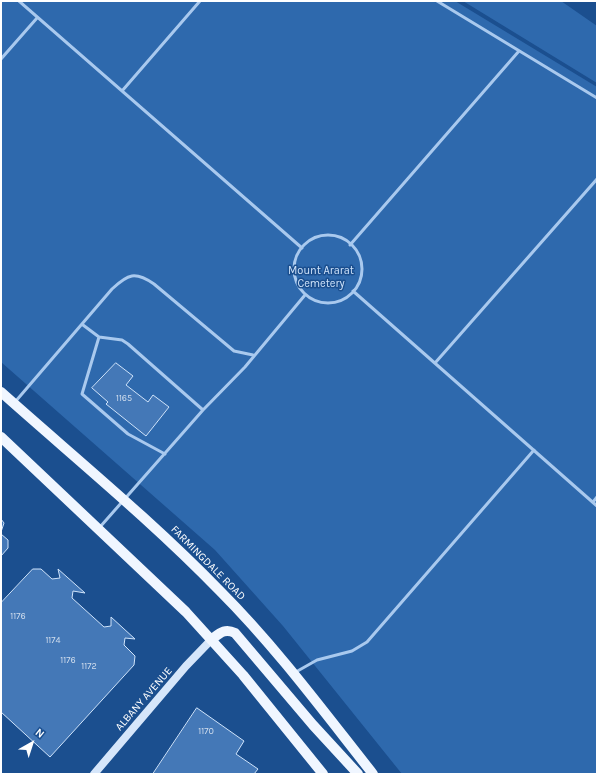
<!DOCTYPE html>
<style>
body{margin:0}
#map{position:relative;width:598px;height:775px;overflow:hidden;background:#1b4f8f;font-family:Karla,sans-serif}
canvas{display:block}
.frame{position:absolute;inset:0;border:2px solid #fff;pointer-events:none}
.north{position:absolute;left:12px;top:723px;width:40px;height:40px;-webkit-text-stroke:3px #1b4f8f;paint-order:stroke;rotate:39deg;font-size:11px;font-weight:700;line-height:16px;text-align:center;color:#fff}
.north::after{content:'';display:block;margin:auto;width:14px;height:18px;background:#fff;clip-path:polygon(50% 0,100% 100%,50% 72%,0 100%)}
</style>
<div id="map">
<canvas width="598" height="775"></canvas>
<div class="frame"></div>
<div class="north">N</div>
</div>
<script>
const context = document.querySelector('canvas').getContext('2d');
context.lineJoin = 'round';
function fillPath(path, color) {
  context.fillStyle = color;
  context.fill(path, 'evenodd');
}
function strokePath(path, color, width, dash) {
  context.strokeStyle = color;
  context.lineWidth = width;
  context.lineCap = dash ? 'butt' : 'round';
  context.setLineDash(dash || []);
  context.stroke(path);
}
function write(font, color, halo, rows, align = 'center') {
  context.font = font + ' Karla,sans-serif';
  context.lineWidth = 3;
  context.setLineDash([]);
  context.textBaseline = 'middle';
  context.strokeStyle = halo;
  context.fillStyle = color;
  for (const [text, x, y, turn = 0] of rows) {
    context.save();
    context.translate(x, y);
    context.rotate((+turn || 0) * Math.PI / 180);
    context.textAlign = isNaN(turn) ? turn : align;
    if (halo) context.strokeText(text, 0, 0);
    context.fillText(text, 0, 0);
    context.restore();
  }
}
const green = new Path2D(`
 M1 1H455L597 87V774H402L283 626 215 550 1 362Z
 M463 1H561L597 26V83Z`);
const building = new Path2D(`
 M116 363 133 376 126 385 148 402 153 395 169 407 146 436 106 404 108 402 92 388Z
 M1 519 4 523 1 532Z
 M1 534 8 540V548L1 556Z
 M33 569H41L52 579 60 578 58 569 85 593 73 591 72 598 104 627 111 626V617L135 639 125 638 124 645 135 656 134 665 50 757 1 712V603Z
 M197 708 244 741 236 754 258 769 254 774H153Z`);
const lane = new Path2D(`
 M19 1 302 248
 M437 1 597 98
 M1 59 37 18
 M122 91 200 1
 M294 269a34 34 0 1 1 68 0a34 34 0 1 1-68 0Z
 M350 245 519 51
 M353 291 597 506
 M83 325 99 337 122 340 128 344 203 410
 M99 337 82 394 128 434 165 454
 M435 363 597 179
 M15 402 112 289C128 274 135 271 154 284L234 351 253 355
 M593 502 597 497
 M100 527 203 410 245 367 305 295
 M294 673 317 660 352 651 367 642 534 450`);
const secondary = new Path2D(`
 M94 774 186 666 212 639`);
const primary = new Path2D(`
 M1 392C75 458 151 520 220 591 276 647 324 712 373 774
 M1 437 186 612 243 675 323 774
 M212 639C220 633 225 628 235 633L313 725 358 774`);
const numberNames = [
 ["1165",124,398],
 ["1176",18,616],
 ["1174",53,640],
 ["1176",68,660],
 ["1172",89,666],
 ["1170",206,731]
];
const parkNames = [
 ["Mount Ararat",321,271],
 ["Cemetery",321,284]
];
const streetNames = [
 ["FARMINGDALE ROAD",208,563,45],
 ["ALBANY AVENUE",144,699,-49]
];
fillPath(green, '#2e69ad');
fillPath(building, '#4478b7');
strokePath(building, '#cfe3fa', 1);
strokePath(lane, '#a9c9ee', 3);
strokePath(secondary, '#d6e6fa', 8);
strokePath(primary, '#f0f6ff', 10);
write('9px', '#d0dded', null, numberNames);
write('11px', '#cfe3fa', '#1b4f8f', parkNames);
write('11px', '#fff', '#1b4f8f', streetNames);
</script>
